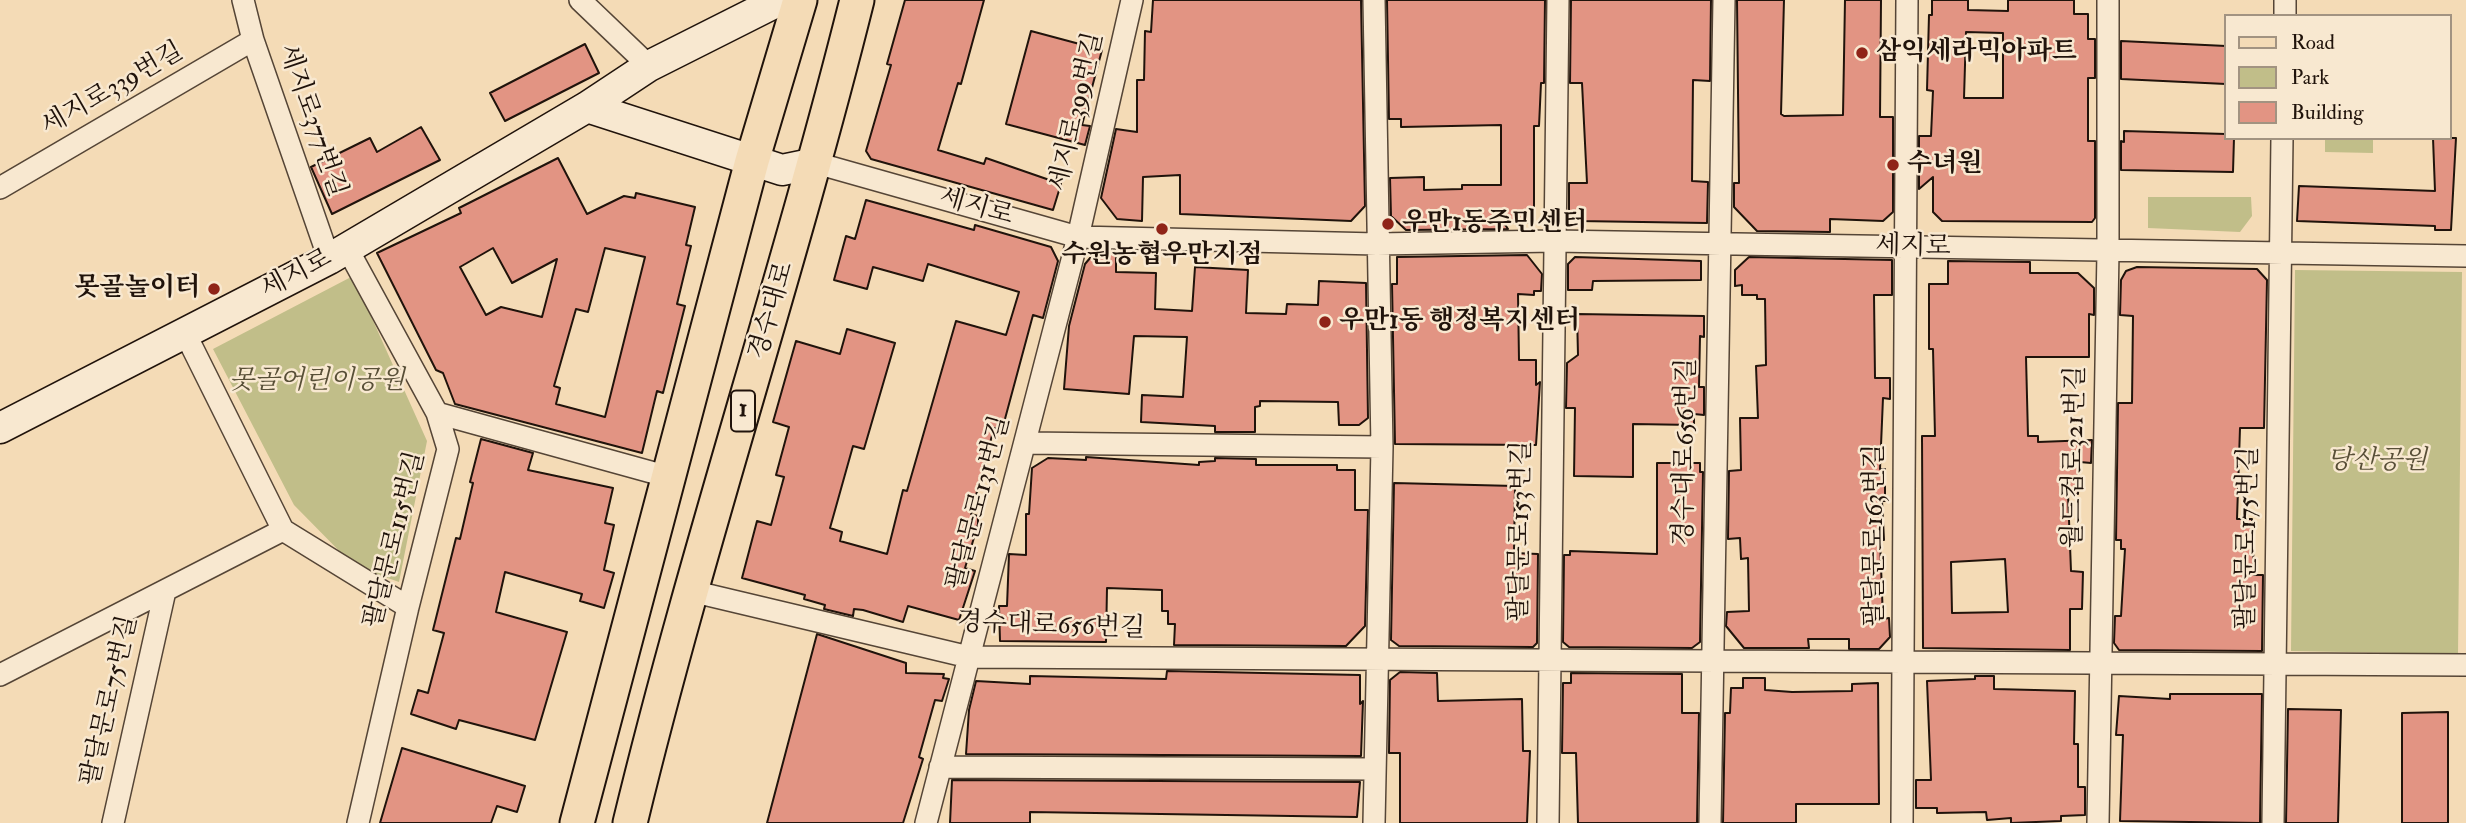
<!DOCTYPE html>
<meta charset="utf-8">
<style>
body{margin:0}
#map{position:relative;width:2466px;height:823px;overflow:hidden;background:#f4dbb6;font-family:"IM FELL Double Pica",serif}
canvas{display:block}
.legend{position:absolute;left:2224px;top:14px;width:228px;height:126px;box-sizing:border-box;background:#f8e8d0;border:2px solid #a29381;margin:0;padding:9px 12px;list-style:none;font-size:21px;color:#20130b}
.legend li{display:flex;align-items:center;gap:14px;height:35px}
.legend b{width:35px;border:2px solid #a29381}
</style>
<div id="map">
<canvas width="2466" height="823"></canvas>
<ul class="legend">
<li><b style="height:9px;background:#f4dbb6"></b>Road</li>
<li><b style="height:19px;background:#c1be89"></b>Park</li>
<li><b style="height:19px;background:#e29483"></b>Building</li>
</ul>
</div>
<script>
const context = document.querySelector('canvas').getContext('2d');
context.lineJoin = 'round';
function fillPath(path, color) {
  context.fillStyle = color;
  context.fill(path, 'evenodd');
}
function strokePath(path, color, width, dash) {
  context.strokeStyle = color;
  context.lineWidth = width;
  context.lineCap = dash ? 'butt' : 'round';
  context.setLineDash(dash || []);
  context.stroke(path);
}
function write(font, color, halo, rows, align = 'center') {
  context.font = font + ' "IM FELL Double Pica","Noto Serif KR",serif';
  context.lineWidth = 5;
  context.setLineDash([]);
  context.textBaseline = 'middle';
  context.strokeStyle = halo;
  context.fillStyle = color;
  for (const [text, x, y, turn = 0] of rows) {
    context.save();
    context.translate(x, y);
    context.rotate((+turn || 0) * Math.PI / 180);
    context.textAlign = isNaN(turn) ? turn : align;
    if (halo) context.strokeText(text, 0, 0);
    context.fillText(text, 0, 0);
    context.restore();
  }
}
const green = new Path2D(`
 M2325 138H2373V153L2325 152Z
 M2148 197H2251L2252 216 2240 232 2148 228Z
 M2295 270 2462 272 2458 654 2291 651Z
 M353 276 427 441 399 582 354 566 294 505 213 349Z`);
const building = new Path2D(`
 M905 0H984L961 84 958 83 938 150 984 164 986 158 1061 184 1053 210 871 159 866 151 891 65 887 64Z
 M1153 0H1361L1365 206 1351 221 1180 214V175L1143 177 1142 221 1117 219 1101 198 1116 129 1137 132V80H1144L1145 31 1151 32Z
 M1387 0H1545L1544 83H1541L1539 126H1534V223H1504L1508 229 1406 230 1391 216 1390 178 1424 177V190L1462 189V185H1501V125L1401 127V119H1389Z
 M1571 0H1711L1710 81 1693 80 1692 181 1708 182 1707 223 1578 221 1569 211V183H1587L1582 83H1570Z
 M1737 0H1784L1781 114 1784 116 1843 115 1845 0H1881L1880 117H1893V212L1883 221 1830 219V232L1757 231 1734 207V183H1739Z
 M1932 0H1968V10L2008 11V0H2074V14H2088V39H2095V78H2088V141H2095V218L2092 222 1942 221 1933 212V177L1919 189V136H1931L1933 91 1927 90 1929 15H1932ZM1966 32 2003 33V98H1964Z
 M1031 31 1102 50 1082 125 1090 126 1085 145 1006 124Z
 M2121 41 2226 46V84L2121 79Z
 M585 44 599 73 505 121 490 93Z
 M421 127 440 160 332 214 311 167 370 138 377 152Z
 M2124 131 2226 134V138H2234L2233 172 2121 170V141L2124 142Z
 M2433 138H2456L2451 230H2435V226L2297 221 2299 186 2435 191Z
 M558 158 587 214 624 196 635 198 636 193 695 207 686 245 691 246 677 304 685 306 663 393 657 391 642 453 455 404 443 373 436 370 377 253 461 213 459 208ZM493 248 512 283 557 259 542 317 501 307 486 315 460 267ZM605 248 645 257 605 417 556 404 560 388 554 386 576 309 588 312Z
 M866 200 974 230 975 225 1051 247 1058 261 1043 318 1033 315 1002 430 994 428 971 514 978 516V524L965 568 975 571 959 620 908 606 903 622 863 610 854 609 853 616 824 609 825 605 804 599 805 595 742 578 757 521 771 525 784 477 776 475 789 427 773 422 796 341 840 354 847 329 895 343 864 449 853 446 830 528 842 532 840 541 887 554 903 490 907 491 956 321 1006 335 1019 292 928 264 923 281 873 267 867 289 834 280 846 236 855 239Z
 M1096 251H1116V272L1156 273 1155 309 1192 311 1195 267 1248 270 1246 313 1286 314 1287 304 1318 305 1319 281 1366 283 1368 418 1359 425H1339L1338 402 1260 401V406L1255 407V432H1215V426L1141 422 1142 395 1183 397 1187 337 1134 336 1129 394 1064 389 1069 326 1085 264Z
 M1527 255 1542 274 1541 291H1534V295L1518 294 1519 360H1536V385L1540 382 1536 445 1395 444 1392 284H1397V257Z
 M1575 257 1701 261V280L1593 281 1592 290H1568V264Z
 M1749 257 1892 260V295H1874L1875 378H1890V399L1883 398 1880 469H1885V501H1882L1884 540H1880L1883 619 1889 618 1890 637 1879 649H1849V639H1808L1809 648H1744L1726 626 1727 612 1749 611 1748 558 1741 559 1740 538 1728 539 1729 471 1741 470 1740 418H1758L1756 366 1766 365 1765 299H1757V295H1742V285L1735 286V270Z
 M1948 261 2030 262V273H2078L2094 288V315L2089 314V357H2026L2028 436H2038V442L2092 440 2091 463 2080 462 2079 469 2078 494H2068L2071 571 2083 572 2082 609H2070V650L1923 648 1922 436H1935L1933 349H1929V284H1948ZM2005 559 2008 612 1952 613 1951 562Z
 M2137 267 2257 269 2267 280 2264 428H2240L2237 519H2252L2254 575H2263L2262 651 2119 650 2114 643 2115 616H2121L2125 549H2121V540H2116L2118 403H2132L2133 316 2120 315 2121 280 2126 271Z
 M1577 314 1704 316V337L1700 336 1699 387H1704V415L1694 414V425L1633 424V477L1574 476 1575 408H1566L1567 363 1578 355Z
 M481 439 533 453 528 470 613 488 605 523 614 525 604 570 614 573 604 608 580 601 582 594 505 572 496 612 567 632 535 740 459 720 456 729 411 714 418 690 428 693 444 633 433 630 456 538 460 539 473 483 470 482Z
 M1086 457 1199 465V462L1215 461V458L1256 459V465H1337V470H1355V510H1368L1365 626 1346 646 1174 645 1175 624H1168V611H1162V590L1107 588 1106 642 1000 641 999 606H1007L1009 554 1026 555V514H1029L1032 468 1048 458 1086 460Z
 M1657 463H1700V472H1703L1700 642 1692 648 1569 647 1563 642 1564 555H1570V551L1657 554Z
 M1394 483 1515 486 1514 553 1538 554 1537 643 1533 647 1399 646 1391 640Z
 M817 634 906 663V673L944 674 943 678 949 679 942 701 935 700 919 757 923 759 903 823H767Z
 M1167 671 1360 675V704L1363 701 1361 756 966 754 969 710 976 681 1030 684V676L1166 679Z
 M1400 672 1437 673 1438 701 1522 699 1523 751H1530L1527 823H1400V753H1389L1390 680Z
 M1571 673 1682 674V713H1699L1697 823H1578L1576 753H1562L1563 683H1571Z
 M1975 676H1994V689L2075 691 2074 744H2078V787H2085V815L2061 816V821L2011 823V818L1987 820 1986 812 1937 813V808H1916V780H1931L1927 681 1975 679Z
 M1743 678H1765V690L1792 692 1852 691V684L1878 683 1879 804H1796V823H1723L1725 713H1730L1731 688H1743Z
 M2170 694H2262L2260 823 2120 821 2123 735H2116L2119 696 2170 699Z
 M2288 709 2341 710 2338 823H2286Z
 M2448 712V823H2402V713Z
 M402 748 525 786 517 812 497 806 491 823H380Z
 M952 780 1360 782 1357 817 1030 812V823H950Z`);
const street = new Path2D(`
 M243 0 253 40 329 259
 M580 0 649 66
 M2285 16V0
 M816 163 1078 237 1377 244 1554 241 2466 256
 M0 188 253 40
 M347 248 437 413 448 449 408 607 358 823
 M185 333 283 530 408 607
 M437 413 669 477
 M1025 443 1382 447
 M691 591 969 657 2466 665
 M0 675 283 530
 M940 767 1374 769
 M113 823 165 591
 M926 823 1078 237 1132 0
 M1374 823 1382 447 1374 0
 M1548 823 1558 0
 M1710 823 1724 0
 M1902 823 1907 0
 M2098 823 2108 251V0
 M2273 823 2282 138`);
const secondary = new Path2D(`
 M587 107 782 170 816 163
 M0 428 329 259 587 107 649 66 780 0`);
const primary = new Path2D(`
 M577 823 752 161 800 0
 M630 823C697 546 788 276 857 0`);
const markers = [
 [1862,53,7,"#8f2418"],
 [1893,165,7,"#8f2418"],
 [1388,224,7,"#8f2418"],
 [1162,229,7,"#8f2418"],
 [214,289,7,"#8f2418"],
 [1325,322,7,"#8f2418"]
];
const shields = [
 [743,411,24]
];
const shieldNames = [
 ["1",743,411]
];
const poiNames = [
 ["삼익세라믹아파트",1876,53],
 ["수녀원",1907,165],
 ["우만1동주민센터",1402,224],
 ["수원농협우만지점",1162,256,"center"],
 ["못골놀이터",200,289,"right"],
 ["우만1동 행정복지센터",1339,322]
];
const streetNames = [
 ["세지로339번길",113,90,-30],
 ["세지로399번길",1078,112,-77],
 ["세지로377번길",311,121,71],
 ["세지로",976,208,16],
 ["세지로",1913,248,1],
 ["세지로",297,275,-28],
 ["경수대로",773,311,-74],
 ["경수대로656번길",1687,452,-89],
 ["월드컵로321번길",2076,457,-89],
 ["팔달문로131번길",980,503,-75],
 ["팔달문로153번길",1522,531,-89],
 ["팔달문로163번길",1876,535,-90],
 ["팔달문로175번길",2249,538,-89],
 ["팔달문로115번길",396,540,-76],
 ["경수대로656번길",1051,627,2],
 ["팔달문로75번길",111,701,-77]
];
const parkNames = [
 ["못골어린이공원",317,382],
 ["당산공원",2377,462]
];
fillPath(green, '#c1be89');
fillPath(building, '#e29483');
strokePath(building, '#20130b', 2);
strokePath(street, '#554536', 24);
strokePath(secondary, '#20130b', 33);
strokePath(primary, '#20130b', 37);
strokePath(street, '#f8e8d0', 21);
strokePath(secondary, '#f8e8d0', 30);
strokePath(primary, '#f4dbb6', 33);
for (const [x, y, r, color] of markers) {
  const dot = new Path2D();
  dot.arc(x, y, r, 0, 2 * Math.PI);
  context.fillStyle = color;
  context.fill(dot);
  strokePath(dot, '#f8e8d0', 2.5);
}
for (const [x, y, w] of shields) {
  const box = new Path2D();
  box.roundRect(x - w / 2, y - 20.5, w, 41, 5);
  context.fillStyle = '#f8e8d0';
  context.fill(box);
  strokePath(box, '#20130b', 2);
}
write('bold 24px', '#20130b', null, shieldNames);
write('bold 26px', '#20130b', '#f8e8d0', poiNames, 'left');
write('26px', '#20130b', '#f8e8d0', streetNames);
write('italic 26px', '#584f37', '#f8e8d0', parkNames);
</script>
